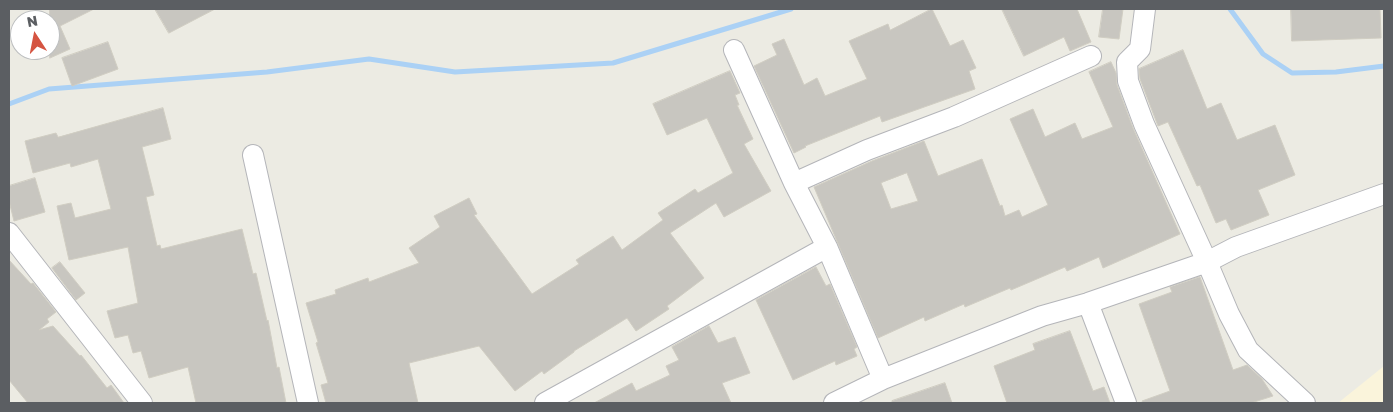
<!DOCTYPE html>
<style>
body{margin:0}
#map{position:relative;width:1393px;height:412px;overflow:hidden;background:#ecebe3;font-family:"Golos Text",sans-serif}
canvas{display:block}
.frame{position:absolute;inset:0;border:10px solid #5b5e62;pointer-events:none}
.north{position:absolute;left:10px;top:10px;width:50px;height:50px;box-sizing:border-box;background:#fff;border:1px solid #bdbfc0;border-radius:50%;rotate:349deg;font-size:14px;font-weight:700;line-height:20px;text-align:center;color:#5b5e62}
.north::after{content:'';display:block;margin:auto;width:18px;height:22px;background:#d55441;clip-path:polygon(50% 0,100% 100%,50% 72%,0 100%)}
</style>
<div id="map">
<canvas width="1393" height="412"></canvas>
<div class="frame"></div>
<div class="north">N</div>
</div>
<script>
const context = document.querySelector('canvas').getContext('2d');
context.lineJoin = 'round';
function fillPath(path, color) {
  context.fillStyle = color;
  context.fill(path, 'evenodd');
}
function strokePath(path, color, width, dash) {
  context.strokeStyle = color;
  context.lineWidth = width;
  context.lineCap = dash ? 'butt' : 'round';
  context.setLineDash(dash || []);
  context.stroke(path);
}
const commercial = new Path2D(`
 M1384 366V403H1338Z`);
const stream = new Path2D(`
 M1230 9 1263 54 1292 73 1336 72 1384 66
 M9 104 49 89 267 72 369 59 455 72 613 63 791 9`);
const building = new Path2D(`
 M50 9H94L60 26 70 49 50 58Z
 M155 9H215L169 33Z
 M932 9 950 46 963 40 976 68 969 71 975 89 882 122 880 116 805 146 806 147 794 153 754 66 777 55 772 44 784 39 804 85 817 78 825 96 867 79 849 41 888 24 890 30Z
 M1002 9H1077L1091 42 1070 51 1064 37 1024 56Z
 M1103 9H1123L1119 39 1099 37Z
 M1291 9H1380L1381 38 1292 41Z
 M108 42 118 69 72 86 62 58Z
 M1183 50 1207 109 1221 103 1237 140 1275 125 1295 175 1258 190 1269 215 1231 230 1226 219 1216 223 1200 185 1197 186 1168 122 1158 126 1140 79 1139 69Z
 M1111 62 1116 73 1117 85 1133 128 1180 234 1103 268 1099 257 1067 271 1065 267 1011 290 1010 288 965 307 964 304 925 321 924 317 878 338 814 187 872 161 924 141 938 176 982 159 1000 206 1002 205 1005 216 1019 210 1022 217 1048 205 1010 119 1033 109 1045 137 1075 123 1082 139 1113 127 1089 72ZM907 173 918 201 891 209 881 183Z
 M730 71 740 93 735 95 739 105H737L753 139 744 144 771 191 724 217 716 203 670 233 704 278 667 306 669 309 636 331 627 318 574 351V352L544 374 542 371 515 391 479 346 409 363 418 403H326L321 385 328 383 316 343 318 342 306 303 336 294 335 290 368 278 369 282 419 263 409 248 440 227 434 216 469 198 477 214 474 215 532 294 579 264 576 260 613 236 622 250 663 220 658 213 695 189 698 193 733 173 707 118 667 135 653 104Z
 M163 108 171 139 142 147 154 195 146 197 157 246 160 245 161 249 242 229 253 274 256 273 267 321 268 320 277 368 279 367 286 403H196L188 367 149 378 141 351 133 353 128 335 115 338 107 311 138 303 128 247 69 260 57 206 71 203 75 218 111 209 98 159 71 167 70 163 33 173 25 141 56 133 58 137Z
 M35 178 45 212 14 221 9 201V186Z
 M9 260 31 284 33 283 56 312 47 319 49 322 39 330 53 326 80 356 81 355 107 388 111 385 124 403H28L9 380Z
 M60 262 85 293 76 300 52 268Z
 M816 267 826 286 830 284 857 347 854 349 857 356 836 365 835 361 793 380 756 300Z
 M1200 277 1233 370 1247 365 1262 379 1273 396 1251 403H1143L1142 401 1170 391 1139 304 1172 292 1170 287Z
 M709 326 718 343 735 337 750 373 722 383 731 403H594L632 383 636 391 670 375 666 366 679 360 672 347Z
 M1070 331 1093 391 1104 387 1110 403H1007L994 366 1035 350 1033 344Z
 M945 383 952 403H892V401Z`);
const minor = new Path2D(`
 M1145 9 1140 49 1127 62 1128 81 1144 124 1207 262 1229 314 1248 350 1305 403
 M734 50 794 183 827 247 883 379
 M253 155 308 403
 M794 183 867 150 954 117 1091 56
 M9 233 142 403
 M1088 303 1126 403
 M545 403 827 247
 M834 403 883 379 1042 316 1088 303 1207 262 1236 247 1384 194`);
fillPath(commercial, '#faf4db');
strokePath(stream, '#abd1f5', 5);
fillPath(building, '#c8c6c0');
strokePath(building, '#d0cdc2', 1);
strokePath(minor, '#b4b5b9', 22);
strokePath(minor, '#fff', 20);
</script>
